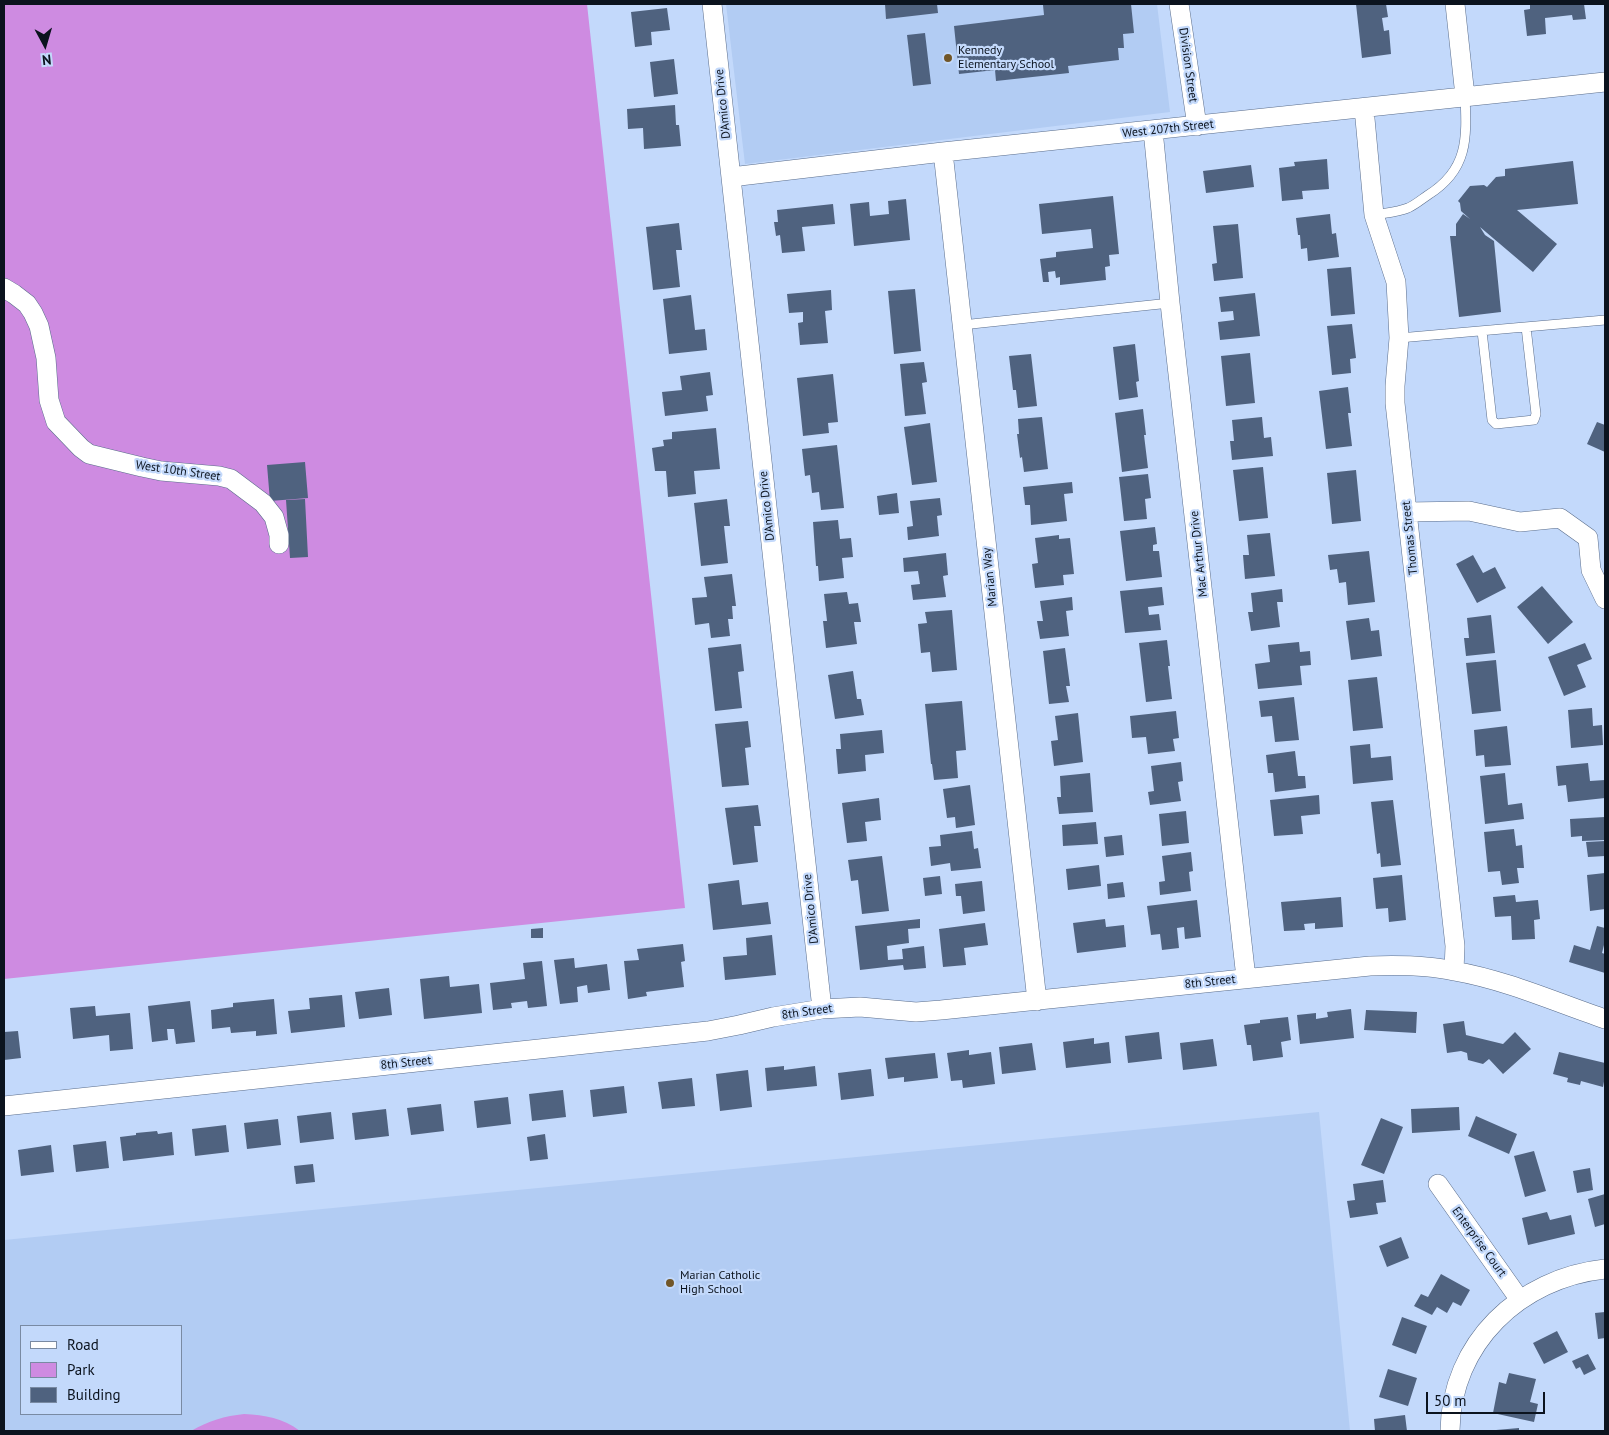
<!DOCTYPE html>
<style>
body{margin:0}
#map{position:relative;width:1609px;height:1435px;overflow:hidden;background:#c3d9fb;font-family:"PT Sans",sans-serif}
canvas{display:block}
.frame{position:absolute;inset:0;border:5px solid #0b131e;pointer-events:none}
.legend{position:absolute;left:20px;top:1325px;width:162px;height:90px;box-sizing:border-box;background:#c3d9fb;border:1px solid #798aa3;margin:0;padding:6px 9px;list-style:none;font-size:15px;color:#0b131e}
.legend li{display:flex;align-items:center;gap:10px;height:25px}
.legend b{width:25px;border:1px solid #798aa3}
.north{position:absolute;left:20px;top:20px;width:50px;height:50px;-webkit-text-stroke:4px #c3d9fb;paint-order:stroke;rotate:174deg;font-size:14px;font-weight:700;line-height:20px;text-align:center;color:#0b131e}
.north::after{content:'';display:block;margin:auto;width:18px;height:22px;background:#0b131e;clip-path:polygon(50% 0,100% 100%,50% 72%,0 100%)}
.scale{position:absolute;left:1426px;top:1392px;width:119px;height:22px;box-sizing:border-box;border:2px solid #0b131e;border-top:0;padding-left:6px;font-size:15px;line-height:18px;white-space:nowrap;color:#0b131e;-webkit-text-stroke:4px #c3d9fb;paint-order:stroke}
</style>
<div id="map">
<canvas width="1609" height="1435"></canvas>
<div class="frame"></div>
<ul class="legend">
<li><b style="height:6px;background:#fff"></b>Road</li>
<li><b style="height:14px;background:#ce8be1"></b>Park</li>
<li><b style="height:14px;background:#4f627f"></b>Building</li>
</ul>
<div class="north">N</div>
<div class="scale">50 m</div>
</div>
<script>
const context = document.querySelector('canvas').getContext('2d');
context.lineJoin = 'round';
function fillPath(path, color) {
  context.fillStyle = color;
  context.fill(path, 'evenodd');
}
function strokePath(path, color, width, dash) {
  context.strokeStyle = color;
  context.lineWidth = width;
  context.lineCap = dash ? 'butt' : 'round';
  context.setLineDash(dash || []);
  context.stroke(path);
}
function write(font, color, halo, rows, align = 'center') {
  context.font = font + ' "PT Sans",sans-serif';
  context.lineWidth = 4.5;
  context.setLineDash([]);
  context.textBaseline = 'middle';
  context.strokeStyle = halo;
  context.fillStyle = color;
  for (const [text, x, y, turn = 0] of rows) {
    context.save();
    context.translate(x, y);
    context.rotate((+turn || 0) * Math.PI / 180);
    context.textAlign = isNaN(turn) ? turn : align;
    if (halo) context.strokeText(text, 0, 0);
    context.fillText(text, 0, 0);
    context.restore();
  }
}
const built = new Path2D(`
 M726 4H1157L1170 112 745 164Z
 M1319 1112 1350 1431H4V1240ZM21 1326H181V1414H21Z`);
const green = new Path2D(`
 M4 4H587L685 908 4 979Z
 M244 1414C265 1415 283 1418 300 1431H191C208 1421 225 1416 244 1414Z`);
const building = new Path2D(`
 M885 4H937L938 13 886 19Z
 M1054 4H1131L1134 33 1123 34 1124 48H1118L1119 60 1068 66 1069 73 996 81 995 70 959 74 954 26 1044 15 1043 5Z
 M1356 4H1386L1388 17 1382 18 1384 31 1389 30 1391 54 1362 58Z
 M1530 4H1584L1586 19 1573 20 1572 15 1545 18 1546 34 1527 36 1524 10 1530 9Z
 M667 8 670 30 651 32 652 45 635 47 631 12Z
 M925 33 931 84 913 86 907 35Z
 M674 59 678 94 654 97 650 62Z
 M675 105 676 125H679L681 146 644 149 643 128 628 129 627 109Z
 M1327 159 1329 189 1302 191 1303 199 1282 201 1279 168 1295 166 1294 162Z
 M1573 161 1578 204 1517 210 1557 244 1533 272 1480 227 1485 235 1494 241 1501 312 1459 317 1450 236H1456V224L1463 214 1470 219 1461 211 1460 203 1458 201 1470 186 1484 185 1487 187 1496 177 1505 176V169Z
 M1251 165 1254 187 1206 193 1203 171Z
 M1113 196 1119 254 1109 255 1110 266 1105 267 1106 280 1060 285V277L1056 278 1055 271 1048 272 1049 282H1043L1040 259 1056 257V252L1093 248 1091 229 1042 234 1039 204Z
 M906 199 910 240 854 246 850 204 869 202 870 216 889 214 888 201Z
 M833 204 835 224 802 227 805 251 782 253 780 235 776 236 774 222H778L777 210Z
 M1330 214 1332 234 1336 233 1339 257 1308 261 1307 248 1301 249 1300 235H1298L1296 218Z
 M679 223 682 250H676L680 287 653 290 646 227Z
 M1238 224 1243 278 1214 281 1212 264 1217 263 1213 226Z
 M1351 267 1355 314 1331 316 1327 269Z
 M915 289 921 351 894 354 888 291Z
 M831 290 832 310 825 311 828 343 800 345 798 323 803 322V312L789 313 787 294Z
 M1255 293 1260 336 1220 340 1218 322 1234 320 1233 311 1221 312 1219 297Z
 M691 295 695 330 705 329 707 350 669 354 663 299Z
 M1352 324 1356 358 1350 359 1351 373 1332 375 1327 326Z
 M1135 344 1139 381 1136 382 1138 397 1119 400 1113 347Z
 M1250 353 1255 403 1226 406 1221 356Z
 M1031 354 1037 406 1018 408 1016 390H1013L1009 356Z
 M924 362 927 382 922 383 926 414 905 416 900 364Z
 M710 372 713 395 706 396 708 411 665 416 662 392 682 390 680 376Z
 M833 374 838 422 828 423 829 433 803 436 797 378Z
 M1348 387 1351 413H1348L1352 446 1326 449 1319 391Z
 M1143 409 1146 435H1144L1148 468 1122 472 1115 413Z
 M1042 417 1048 469 1024 472 1022 457 1020 458 1017 434H1019L1018 419Z
 M1262 417 1264 438 1271 437 1273 456 1232 460 1230 441H1234L1232 420Z
 M1597 422 1605 425V452L1587 444Z
 M930 423 937 482 912 485 904 427Z
 M716 428 720 469 694 471 696 494 668 497 666 471H655L652 448 664 446 663 440 672 439V432Z
 M837 445 844 508 821 510 819 492 812 493 810 475 805 476 802 449Z
 M305 462 308 498 270 501 267 465Z
 M1263 467 1268 518 1239 521 1233 470Z
 M1356 470 1361 521 1332 524 1327 473Z
 M1148 474 1151 498 1145 499 1147 519 1124 521 1119 477Z
 M1072 482 1073 493 1064 494 1067 521 1031 525 1030 505H1025L1023 487Z
 M897 493 899 513 879 515 877 496Z
 M940 498 942 515 937 516 939 536 908 540 907 527 913 526 910 501Z
 M305 499 308 557 290 558 286 500Z
 M727 499 730 526H724L728 563 701 566 694 503Z
 M838 520 840 539 851 538 853 557 842 558 844 578 819 581 818 566H816L813 522Z
 M1155 527 1157 544 1153 545V551H1159L1162 577 1126 581 1120 531Z
 M1270 533 1275 576 1245 579 1243 555H1249L1247 535Z
 M1059 535V539L1070 538 1074 574 1063 575 1064 585 1035 588 1032 564 1038 563 1035 538Z
 M1369 551 1375 602 1348 605 1346 582 1339 583 1337 569 1330 570 1328 555Z
 M946 553 948 575 943 576 946 597 913 600 911 585 920 584 918 571 904 572 903 558Z
 M1473 555 1483 573 1495 567 1506 588 1477 603 1456 564Z
 M732 574 736 606H732L733 619H728L730 636 711 638 709 623 695 625 692 598 707 597 704 577Z
 M1542 586 1573 622 1548 644 1517 607Z
 M1162 587 1164 605 1148 607 1149 615 1159 614 1161 630 1125 633 1120 591Z
 M1282 589 1283 602H1277L1280 627 1251 631 1248 612H1253L1251 593Z
 M847 592 849 604 858 603 861 622H854L857 644 826 648 823 621H827L824 594Z
 M1072 597 1073 610 1066 611 1069 636 1040 639 1037 621H1043L1040 601Z
 M952 610 957 670 932 672 930 652 921 653 918 624 927 623 925 612Z
 M1491 615 1495 653 1466 656 1464 638H1469L1467 618Z
 M1369 618 1371 631 1379 630 1382 656 1351 660 1346 621Z
 M1167 640 1170 666H1168L1172 699 1146 702 1139 643Z
 M1299 642 1300 652 1310 651 1311 665 1300 666 1302 685 1258 689 1255 664 1270 662 1268 645Z
 M1585 643 1592 659 1577 665 1586 687 1564 696 1548 657Z
 M741 644 744 671 738 672 742 708 715 711 708 648Z
 M1065 648 1070 686H1066L1069 702 1049 704 1043 651Z
 M1496 660 1501 711 1472 714 1466 663Z
 M853 671 857 699H861L864 715 835 719 828 675Z
 M1377 677 1383 728 1353 731 1348 680Z
 M1294 697 1299 740 1275 742 1272 716 1261 717 1259 701Z
 M962 701 966 750 956 751 958 778 934 780 932 764H931L925 704Z
 M1592 708 1593 726 1602 725 1603 745 1571 748 1568 710Z
 M1176 711 1179 738 1173 739 1175 751 1148 754 1146 737 1132 738 1130 716Z
 M1078 713 1083 762 1054 766 1051 741 1058 740 1055 716Z
 M748 721 751 747 745 748 749 785 722 787 715 724Z
 M1507 726 1511 765 1485 767 1484 755 1476 756 1474 730Z
 M882 730 884 753 865 755 866 771 838 774 836 749H841L840 734Z
 M1370 744 1371 758 1391 756 1393 780 1353 784 1350 746Z
 M1295 751 1298 776H1305L1306 788 1275 792 1273 773H1268L1266 755Z
 M1181 762 1183 781 1178 782 1181 801 1150 805 1148 792 1154 791 1151 766Z
 M1588 763 1590 781 1605 780V798L1568 802 1566 785 1558 786 1556 766Z
 M1090 773 1093 812 1059 814 1057 797H1061L1060 776Z
 M1505 773 1508 805 1522 803 1524 819 1485 824 1480 776Z
 M970 785 975 825 956 828 955 817 947 818 943 789Z
 M1319 795 1320 814 1301 816 1303 834 1274 836 1270 800Z
 M879 798 881 820 865 822 867 841 847 843 842 803Z
 M1393 800 1401 865 1381 867 1380 853 1377 854 1371 802Z
 M758 805 761 826H754L758 862 733 865 725 808Z
 M1186 811 1189 843 1162 846 1159 814Z
 M1605 817V840L1582 841V836L1571 837 1570 819Z
 M1096 822 1098 844 1063 846 1062 825Z
 M1514 829 1516 846 1522 845 1524 868H1517L1519 883 1502 885 1500 871 1488 872 1484 832Z
 M972 831 974 849 978 848 981 868 951 871 950 863 931 866 929 847 941 846 940 835Z
 M1122 835 1124 855 1106 857 1104 837Z
 M1605 841V856L1588 857 1586 842Z
 M1191 852 1193 871 1189 872 1191 891 1160 895 1159 882 1165 881 1162 856Z
 M882 856 889 911 862 914 858 880 851 881 848 860Z
 M1099 865 1101 886 1068 890 1066 869Z
 M1605 873V909L1590 911 1587 875Z
 M1402 875 1406 920 1389 922 1388 908 1376 909 1373 878Z
 M940 876 942 894 925 896 923 878Z
 M739 880 742 905 768 902 771 924 713 930 708 884Z
 M982 881 985 911 963 914 961 896H956L955 884Z
 M1123 882 1125 897 1108 899 1107 884Z
 M1515 895 1516 902 1538 900 1540 919 1534 920 1535 939 1512 940 1511 916 1495 917 1493 897Z
 M1341 897 1343 927 1315 929V923L1304 924 1305 930 1284 931 1281 902Z
 M1197 900 1201 937 1185 939 1184 927 1177 928 1179 948 1162 950 1160 934 1151 935 1147 906Z
 M920 919V928L908 929 909 943 887 946 888 960 903 959 902 949 924 946 926 968 904 970 903 965 860 970 855 926Z
 M1105 919 1106 927 1124 925 1126 947 1077 953 1073 923Z
 M985 923 988 945 964 948 966 965 943 967 939 929Z
 M1597 926 1605 928V945H1604L1602 953 1605 954V973L1569 962 1574 945 1590 950Z
 M543 928V938H531V929Z
 M772 935 776 975 725 980 723 957 747 955 746 938Z
 M683 944 685 961 681 962 684 987 646 992 647 996 628 999 624 961 639 960 637 949Z
 M574 958 575 968 607 964 610 990 588 993 587 985 577 987 578 1002 560 1004 554 960Z
 M542 961 547 1006 528 1008 527 1001 511 1003 512 1008 493 1010 490 983 525 979 523 963Z
 M449 976 450 987 479 984 482 1013 424 1019 420 979Z
 M389 988 392 1015 359 1019 355 992Z
 M342 995 345 1027 291 1033 288 1011 310 1009 309 998Z
 M274 999 277 1034 256 1036V1031L231 1033 230 1027 212 1029 211 1010 233 1007V1003Z
 M190 1001 195 1042 176 1044 174 1029H167L168 1040 152 1042 148 1006Z
 M95 1006 96 1016 130 1013 133 1049 110 1051 109 1035 73 1039 70 1008Z
 M1351 1009 1354 1038 1300 1044 1297 1015 1316 1013V1019L1328 1017 1327 1012Z
 M1366 1010 1417 1012 1416 1033 1364 1030Z
 M1288 1017 1291 1040 1281 1042 1283 1057 1253 1061 1251 1045H1247L1244 1025 1260 1023V1020Z
 M1464 1021 1466 1035 1503 1044 1515 1032 1531 1049 1503 1074 1489 1059 1483 1064 1468 1060 1467 1053 1461 1051 1447 1053 1443 1024Z
 M18 1031 21 1058 4 1060V1032Z
 M1159 1032 1162 1059 1128 1063 1125 1036Z
 M1094 1038V1044L1109 1042 1111 1063 1066 1068 1063 1042Z
 M1213 1039 1217 1066 1183 1070 1180 1043Z
 M1032 1043 1036 1070 1002 1074 999 1047Z
 M969 1050V1055L991 1052 995 1084 963 1088 962 1080 951 1081 947 1053Z
 M1559 1052 1605 1063V1076L1603 1087 1581 1081 1580 1085 1567 1082 1568 1078 1553 1074Z
 M935 1053 938 1078 904 1082V1077L888 1079 885 1058Z
 M784 1066V1070L815 1066 817 1086 767 1091 765 1068Z
 M871 1069 874 1096 841 1100 838 1073Z
 M748 1070 752 1107 720 1111 716 1074Z
 M692 1078 695 1106 662 1109 658 1082Z
 M624 1086 627 1113 593 1117 590 1090Z
 M563 1090 566 1117 532 1121 529 1094Z
 M508 1097 511 1124 477 1128 474 1101Z
 M441 1104 444 1131 411 1135 407 1108Z
 M1459 1107 1460 1130 1412 1133 1411 1109Z
 M386 1109 389 1136 355 1140 352 1113Z
 M331 1112 334 1139 300 1143 297 1116Z
 M1476 1116 1517 1134 1509 1154 1468 1136Z
 M1381 1118 1403 1127 1384 1174 1361 1165Z
 M278 1119 281 1145 247 1149 244 1123Z
 M226 1125 229 1152 195 1156 192 1129Z
 M157 1131 158 1134 172 1132 174 1155 123 1161 120 1137 136 1135V1133Z
 M545 1134 548 1159 530 1161 527 1137Z
 M106 1141 109 1168 76 1172 73 1145Z
 M51 1145 54 1172 21 1176 18 1150Z
 M1534 1151 1546 1191 1525 1197 1514 1156Z
 M313 1164 315 1182 296 1184 294 1166Z
 M1590 1168 1593 1190 1577 1193 1573 1171Z
 M1383 1180 1386 1202 1376 1203 1378 1214 1350 1218 1347 1201 1355 1200 1353 1184Z
 M1605 1194V1224L1595 1227 1588 1199Z
 M1547 1212 1550 1220 1571 1215 1575 1234 1528 1245 1522 1218Z
 M1401 1237 1409 1258 1387 1267 1379 1246Z
 M1441 1274 1470 1290 1461 1306 1453 1302 1447 1313 1437 1307 1432 1315 1414 1306 1421 1294 1428 1297Z
 M1605 1312V1338L1598 1339 1595 1313Z
 M1402 1317 1427 1326 1416 1354 1392 1345Z
 M1557 1331 1568 1352 1544 1364 1533 1343Z
 M1588 1354 1596 1369 1584 1375 1580 1367 1576 1369 1572 1361Z
 M1388 1369 1417 1378 1408 1406 1379 1397Z
 M1509 1373 1536 1379 1530 1402 1538 1404 1534 1422 1493 1413 1499 1382 1506 1384Z
 M1405 1415 1407 1431H1375L1374 1419Z
 M1519 1428V1431H1496V1430Z`);
const service = new Path2D(`
 M1374 215C1385 213 1398 212 1408 208 1415 205 1422 199 1428 195 1468 170 1467 139 1465 96
 M962 325 1170 303
 M1482 331 1492 420 1496 424 1534 420 1536 414 1526 327
 M1399 338 1605 320`);
const minor = new Path2D(`
 M712 4 822 1009
 M1179 4 1197 126
 M1455 4 1465 96
 M1364 108 1374 215 1396 282 1399 338 1395 386V403L1455 946 1454 971
 M1153 130 1170 303 1246 978
 M943 152 1037 1001
 M731 177 943 152 1605 82
 M4 288 14 294 27 304 33 313 39 326 46 358 49 400 56 422 81 448 89 454 142 467 161 471 219 476 231 479 263 503 274 517 279 535V544
 M1407 512 1469 511 1520 522 1560 518 1588 538 1591 570 1605 599
 M4 1106 708 1031 739 1025 773 1017 822 1009 860 1007 916 1012 941 1010 1370 966C1398 965 1427 965 1454 971 1506 980 1555 1002 1605 1019
 M1438 1184 1520 1300
 M1450 1431C1451 1343 1520 1278 1605 1269`);
const markers = [
 [948,58,5,"#715628"],
 [670,1283,5,"#715628"]
];
const poiNames = [
 ["Kennedy",958,51],
 ["Elementary School",958,65],
 ["Marian Catholic",680,1276],
 ["High School",680,1290]
];
const streetNames = [
 ["Division Street",1188,65,82],
 ["D'Amico Drive",723,104,-96],
 ["West 207th Street",1168,129,-6],
 ["West 10th Street",178,471,8],
 ["D'Amico Drive",767,506,-96],
 ["Thomas Street",1410,538,-96],
 ["Mac Arthur Drive",1199,554,-96],
 ["Marian Way",990,577,-96],
 ["D'Amico Drive",811,909,-96],
 ["8th Street",1210,982,-6],
 ["8th Street",807,1012,-8],
 ["8th Street",406,1063,-6],
 ["Enterprise Court",1479,1242,54]
];
fillPath(built, '#b2ccf3');
fillPath(green, '#ce8be1');
fillPath(building, '#4f627f');
strokePath(service, '#5a6d8b', 10);
strokePath(minor, '#5a6d8b', 20);
strokePath(service, '#fff', 9);
strokePath(minor, '#fff', 19);
for (const [x, y, r, color] of markers) {
  const dot = new Path2D();
  dot.arc(x, y, r, 0, 2 * Math.PI);
  context.fillStyle = color;
  context.fill(dot);
  strokePath(dot, '#c3d9fb', 2);
}
write('12px', '#0b131e', '#c3d9fb', poiNames, 'left');
write('12px', '#0b131e', '#c3d9fb', streetNames);
</script>
